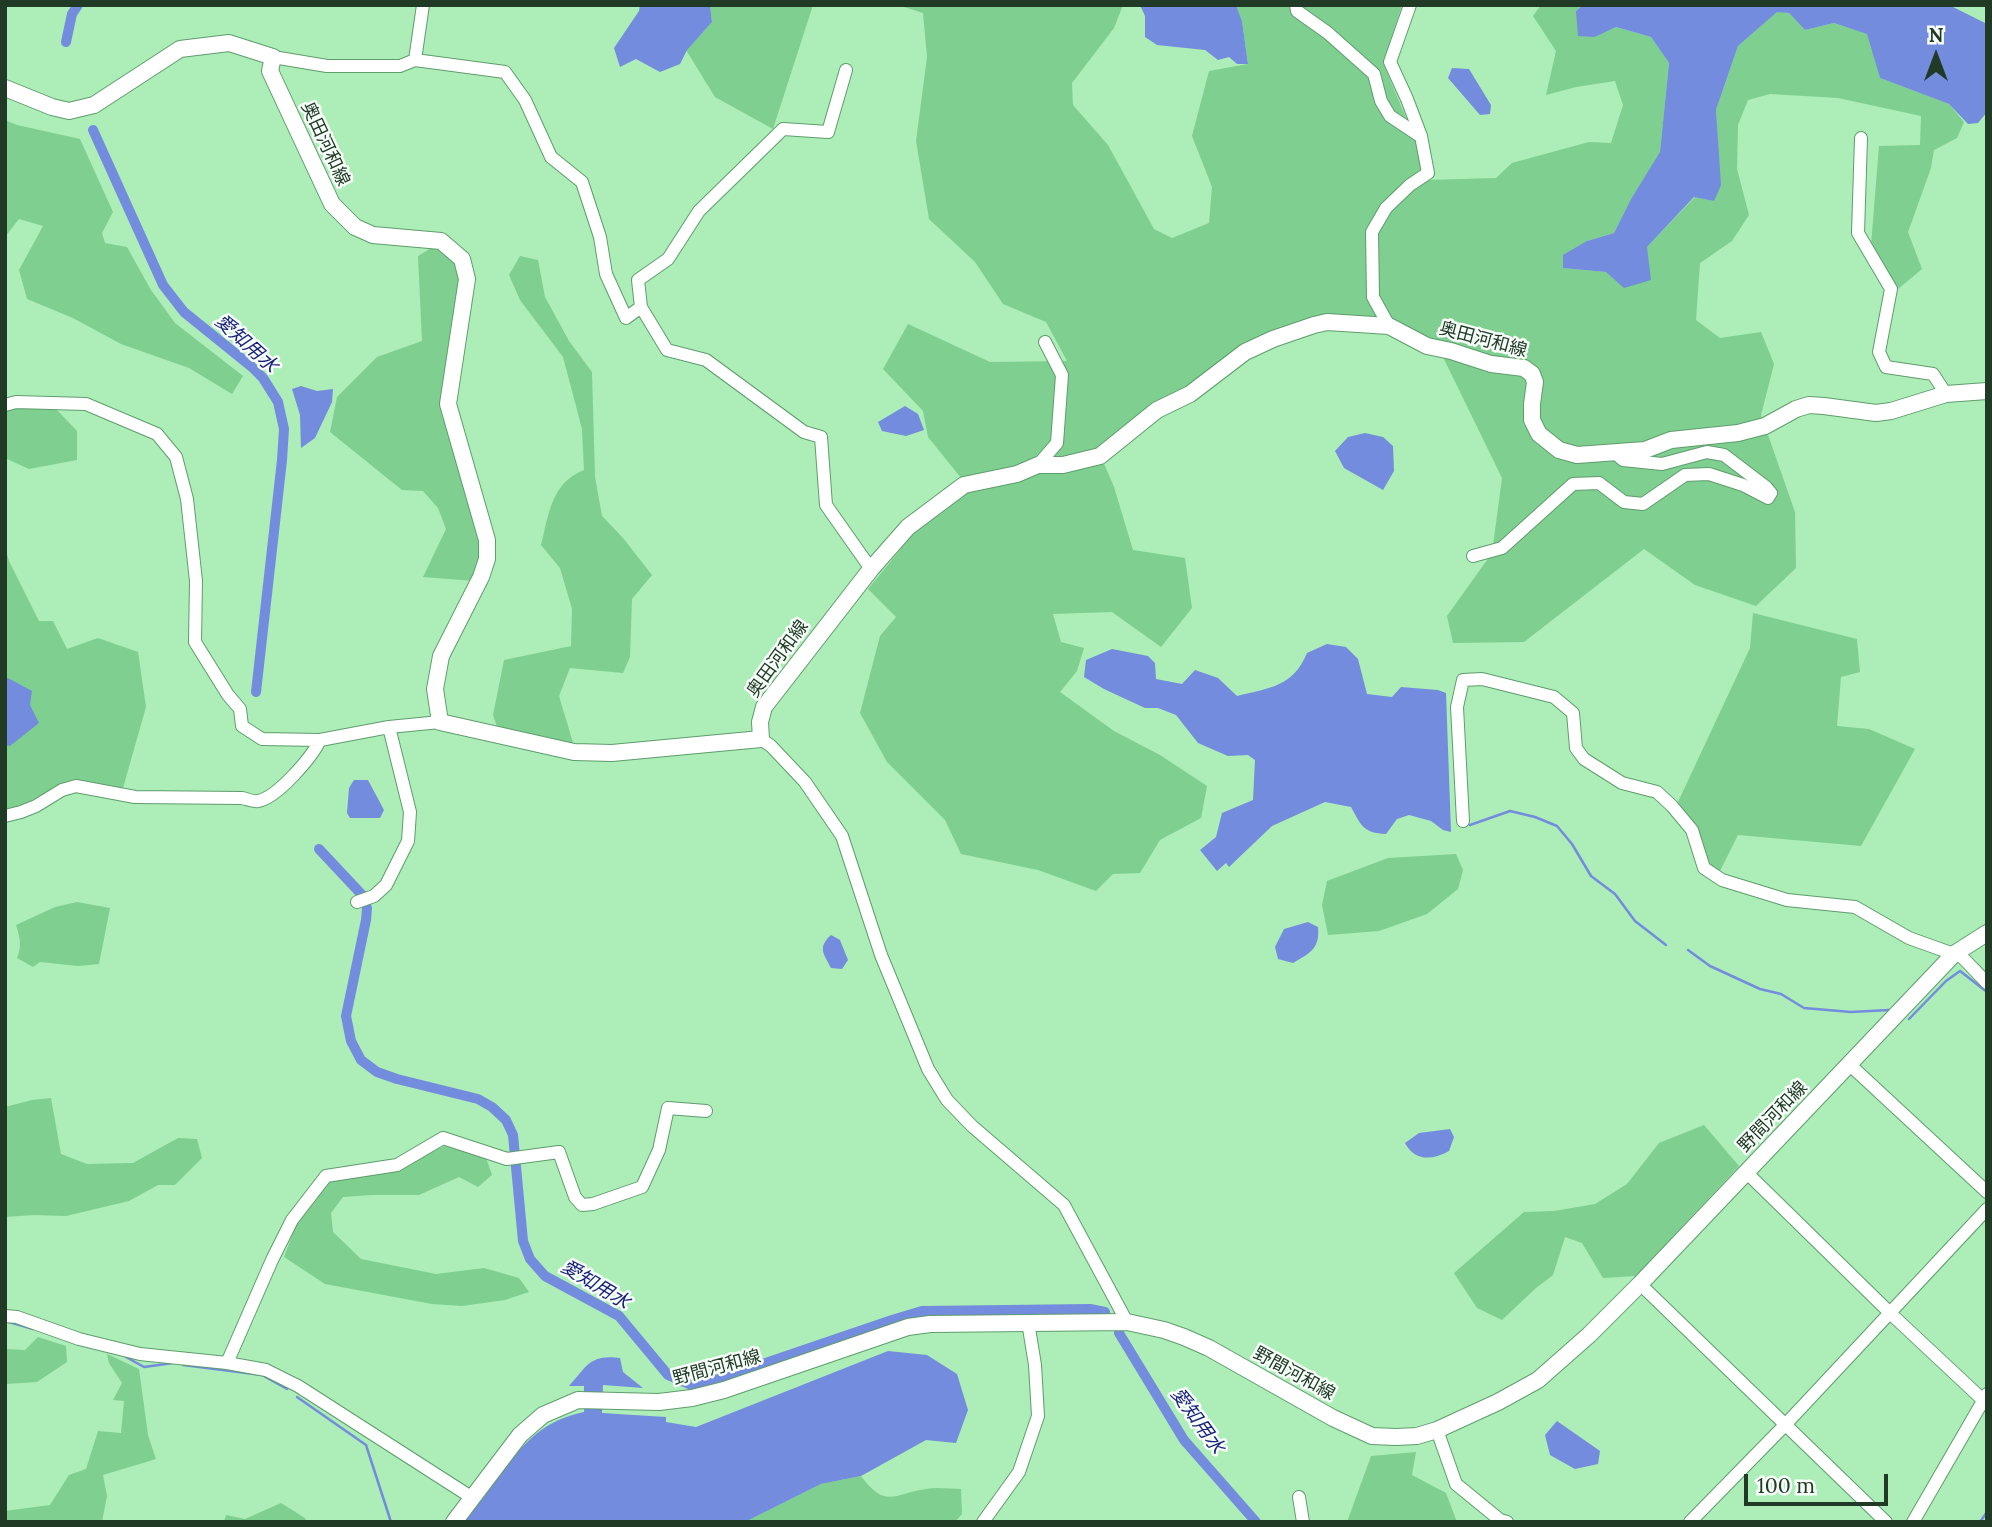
<!DOCTYPE html>
<meta charset="utf-8">
<style>
body{margin:0}
#map{position:relative;width:1992px;height:1527px;overflow:hidden;background:#acedb8;font-family:Lora,serif}
canvas{display:block}
.frame{position:absolute;inset:0;border:7px solid #203a26;pointer-events:none}
.north{position:absolute;left:1901px;top:21px;width:70px;height:70px;-webkit-text-stroke:5px #f7fdf8;paint-order:stroke;rotate:0deg;font-size:19px;font-weight:700;line-height:28px;text-align:center;color:#203a26}
.north::after{content:'';display:block;margin:auto;width:24px;height:32px;background:#203a26;clip-path:polygon(50% 0,100% 100%,50% 72%,0 100%)}
.scale{position:absolute;left:1744px;top:1474px;width:144px;height:32px;box-sizing:border-box;border:4px solid #203a26;border-top:0;padding-left:9px;font-size:21px;line-height:24px;white-space:nowrap;color:#203a26;-webkit-text-stroke:5px #f7fdf8;paint-order:stroke}
</style>
<div id="map">
<canvas width="1992" height="1527"></canvas>
<div class="frame"></div>
<div class="north">N</div>
<div class="scale">100 m</div>
</div>
<script>
const context = document.querySelector('canvas').getContext('2d');
context.lineJoin = 'round';
function fillPath(path, color) {
  context.fillStyle = color;
  context.fill(path, 'evenodd');
}
function strokePath(path, color, width, dash) {
  context.strokeStyle = color;
  context.lineWidth = width;
  context.lineCap = dash ? 'butt' : 'round';
  context.setLineDash(dash || []);
  context.stroke(path);
}
function write(font, color, halo, rows, align = 'center') {
  context.font = font + ' Lora,"Noto Sans JP",serif';
  context.lineWidth = 5;
  context.setLineDash([]);
  context.textBaseline = 'middle';
  context.strokeStyle = halo;
  context.fillStyle = color;
  for (const [text, x, y, turn = 0] of rows) {
    context.save();
    context.translate(x, y);
    context.rotate((+turn || 0) * Math.PI / 180);
    context.textAlign = isNaN(turn) ? turn : align;
    if (halo) context.strokeText(text, 0, 0);
    context.fillText(text, 0, 0);
    context.restore();
  }
}
const green = new Path2D(`
 M710 5H813L773 129 715 97 686 50 712 22Z
 M898 5H1123L1114 28 1072 83 1073 105 1108 145 1154 229 1172 238 1209 223 1212 187 1192 136 1209 71 1248 64 1242 21 1236 5H1402L1383 63 1415 139 1426 180 1496 178 1512 163 1589 142 1611 143 1623 105 1615 81 1576 87 1546 95 1556 51 1533 16 1541 5H1583L1576 11 1595 37 1616 27 1651 37 1669 63 1660 153 1631 199 1614 233 1587 241 1563 268 1607 272 1647 247 1695 197 1714 201 1718 146 1716 110 1738 46 1777 11 1789 13 1805 30 1834 23 1868 34 1880 78 1949 104 1964 122 1957 138 1934 150 1931 168 1908 232 1922 269 1898 289 1871 245 1879 146 1920 145 1921 116 1838 98 1770 94 1748 100 1738 125 1737 169 1749 215 1732 241 1700 263 1696 320 1720 338 1761 332 1774 364 1761 415 1795 512 1796 568 1756 606 1695 585 1644 549 1524 642 1453 643 1447 616 1492 553 1502 478 1441 353 1395 322 1271 333 1099 452 1114 487 1133 550 1185 558 1192 608 1161 647 1112 612 1053 614 1061 642 1084 648 1077 671 1060 692 1114 731 1160 755 1207 786 1201 818 1160 840 1140 873 1113 874 1096 891 1038 870 961 854 945 820 887 762 860 713 880 636 896 617 868 589 914 533 970 489 928 437 923 411 883 369 908 324 990 362 1067 361 1046 322 1003 304 975 262 929 219 916 141 927 57 923 13Z
 M5 120 17 125 80 139 113 212 102 233 105 243 127 247 151 290 175 323 243 376 232 394 189 368 121 344 73 318 27 299 19 270 43 226 19 219 5 237Z
 M436 245 455 259 462 282 443 403 483 540 474 581 423 577 446 529 438 508 423 491 402 490 330 432 337 397 377 357 422 341 418 256Z
 M520 256 538 260 545 297 569 341 592 372 595 477 602 516 623 538 652 575 632 599 630 657 623 673 570 668 559 696 574 746 498 730 493 715 504 660 571 646 572 609 560 568 541 545C549 514 551 483 584 470L582 429 563 357 520 300 509 275Z
 M14 408 56 409 77 431V460L29 469 5 458V411Z
 M5 548 9 561 39 621H53L67 649 98 638 138 652 146 707 123 788 75 779 60 784 20 807 5 809Z
 M1753 613 1857 639 1860 672 1841 677 1837 726 1869 729 1915 749 1861 846 1738 835 1720 871 1706 864 1697 828 1678 802 1750 648Z
 M1456 854 1463 870 1458 889 1427 914 1379 931 1328 935 1322 905 1327 881 1388 858Z
 M77 902 110 908 99 964 78 966 40 962 33 967 17 958C22 947 20 937 16 925L55 907Z
 M51 1098 61 1154 87 1164 133 1163 178 1138 197 1139 202 1158 175 1185H158L129 1201 66 1216 34 1215 5 1217V1107L32 1100Z
 M1704 1125 1739 1166 1636 1276 1603 1278 1582 1243 1565 1237 1553 1275 1536 1288 1502 1320 1477 1308 1454 1273 1524 1212 1554 1211 1595 1204 1627 1184 1659 1143Z
 M444 1146 486 1158 492 1175 478 1187 459 1177 419 1195H371L343 1197 331 1213 333 1232 361 1259 436 1274 484 1268 519 1278 529 1292 505 1300 462 1306 432 1304 325 1284 284 1257 297 1222 330 1182 398 1170Z
 M38 1337 66 1346 67 1362 37 1382 5 1384V1349L25 1350Z
 M107 1354 139 1369 148 1435 156 1459 103 1475 107 1496 102 1522H5V1511L50 1505 69 1475 86 1469 98 1431 121 1433 124 1401 113 1400 122 1383 109 1363Z
 M1416 1452 1412 1475 1446 1493 1457 1522H1347L1371 1456Z
 M861 1476C886 1509 893 1494 926 1489 937 1487 950 1489 961 1489L962 1514 955 1522H745L821 1484Z
 M281 1503 305 1518 307 1522H224L226 1515 245 1519Z`);
const water = new Path2D(`
 M640 5H710L712 22 687 50 680 64 660 72 636 59 620 67 614 48 639 11Z
 M1140 5H1236L1242 21 1248 64H1237L1229 57 1218 60 1205 50 1157 45 1145 37V16Z
 M1583 5H1949L1987 24V112L1978 123 1968 124 1949 104 1880 78 1867 34 1834 23 1805 30 1789 13 1777 12 1738 46 1716 110 1721 185 1714 201 1694 197 1647 247 1651 280 1624 288 1606 272 1563 268V255L1587 241 1614 233 1631 199 1660 152 1669 63 1651 37 1616 27 1595 37 1578 36 1576 11Z
 M1452 68 1469 69 1491 105 1490 114 1480 115 1448 78Z
 M301 386 317 391 333 389 332 402 315 438 301 448 300 415 292 389Z
 M905 406 918 414 924 430 906 436 882 431 878 422Z
 M1365 433 1383 437 1393 446 1394 471 1383 490 1344 468 1335 451 1348 437Z
 M1327 644 1346 647 1358 659 1367 694 1392 697 1401 687 1438 690 1446 693 1451 832 1443 830 1431 821 1409 815 1397 819 1386 834C1363 833 1361 825 1351 807L1325 802 1272 826 1229 867 1226 863 1217 871 1200 850 1216 837 1222 813 1253 800 1255 760 1248 755 1228 756 1198 743 1176 715 1158 708H1145L1104 689 1084 677 1086 660 1112 649 1148 656 1155 663 1156 679 1182 684 1195 670 1218 678 1237 696C1269 688 1293 687 1307 653Z
 M8 678 32 691 30 705 39 723 10 746 5 745V679Z
 M354 780H368L384 810 380 818H350L347 813 349 788Z
 M1308 922 1318 927C1320 949 1310 953 1293 963L1278 959 1275 947 1284 929Z
 M831 935 840 940 848 960 842 969 831 968C824 954 817 948 831 935Z
 M1450 1129 1454 1137 1449 1151C1433 1160 1415 1162 1405 1143L1419 1133Z
 M888 1351 927 1355 957 1374 968 1410 956 1443 926 1440 861 1476 821 1484 745 1522H464C475 1504 488 1488 501 1472 525 1442 544 1420 584 1412V1386H569C587 1366 590 1354 620 1358L623 1372 643 1388 603 1385 602 1413 666 1417V1422L696 1427Z
 M1557 1421 1600 1451 1598 1464 1575 1469 1550 1455 1545 1435Z`);
const stream = new Path2D(`
 M1470 825 1510 811 1535 817 1557 826 1572 844 1591 876 1615 894 1635 921 1666 945
 M1688 950 1710 966 1760 989 1781 994 1804 1008 1851 1012 1889 1010
 M1909 1019 1946 981 1960 971 1987 992
 M9 1322 33 1329
 M126 1357 144 1367 173 1363
 M183 1365 262 1375 287 1389
 M297 1397 366 1445 391 1522
 M1980 1522 1987 1512`);
const canal = new Path2D(`
 M66 42 72 14 78 5
 M93 130 163 285 184 312 252 367 263 378 278 402 284 429 282 460 256 692
 M319 849 364 897 367 908 366 920 346 1016 351 1041 361 1060 377 1072 397 1079 478 1099 492 1107 506 1120 513 1135 523 1241 530 1259 545 1276 619 1316 668 1375 691 1385 704 1384 892 1320 922 1311 1090 1309 1105 1312
 M1119 1333 1184 1440 1256 1522`);
const minor = new Path2D(`
 M1296 5 1297 11 1328 33 1374 74 1381 101 1390 116 1420 136
 M273 57 327 66H400L415 60 505 72 525 100 551 157 582 182 600 237 606 274 626 318 641 307
 M415 60 423 5
 M846 70 828 132 783 129 699 211 668 259 638 280 641 307 667 350 706 360 804 432 821 437 826 505 871 569
 M1861 138 1858 233 1891 289 1879 352 1886 367 1933 374 1946 394
 M1389 326 1373 297 1372 232 1386 208 1410 185 1428 173 1421 136 1407 99 1390 62 1410 5
 M5 405 16 402 86 404 157 434 176 457 187 499 196 581 195 642 228 695 240 709 242 726 262 739 320 740 389 727 440 722
 M1038 465 1057 443 1062 375 1045 342
 M1473 556 1502 548 1573 484 1599 483 1624 502 1643 504 1685 475 1709 474 1743 485 1768 498 1771 493 1766 487 1724 455 1707 452 1662 464 1623 460 1614 452
 M761 739 771 746 805 782 842 836 881 955 928 1069 947 1100 972 1126 1064 1205 1127 1322
 M5 816 21 812 36 806 62 790 76 786 135 797 242 798C247 799 253 802 258 801 277 798 312 757 320 740
 M1463 821 1457 707 1463 680 1482 679 1554 697 1573 713 1576 748 1584 759 1622 783 1657 792 1672 806 1692 830 1704 868 1722 880 1787 900 1855 907 1909 938 1962 957 1987 983
 M357 902 374 896 386 885 408 841 410 812 389 727
 M1849 1064 1987 1192
 M1746 1172 1889 1312 1983 1400
 M1640 1284 1886 1522
 M5 1316 17 1317 79 1339 140 1354 227 1363 266 1370 298 1386 471 1497
 M227 1363 272 1260 292 1220 326 1176 397 1165 443 1138 507 1159 559 1152 575 1197 582 1205 593 1204 642 1187 659 1150 668 1108 706 1111
 M1437 1430 1456 1484 1500 1520 1507 1522
 M1299 1497 1303 1522
 M983 1522 1019 1472 1038 1416 1035 1365 1028 1322
 M1690 1522 1785 1425 1987 1209
 M1913 1522 1987 1394`);
const major = new Path2D(`
 M5 88 52 107 69 111 94 105 180 49 229 43 273 57 270 71 332 204 355 227 373 235 441 241 462 259 467 279 448 404 487 540V559L481 577 441 656 435 689 440 722 574 752 612 753 761 739 760 722 764 707 871 569 908 527 964 485 1017 474 1038 465H1063L1100 456 1157 410 1190 394 1245 352 1273 339 1314 325 1327 322 1389 326 1427 346 1451 351 1491 364 1524 368 1532 374 1535 382 1532 404V420L1539 434 1559 450 1577 455 1645 450 1671 440 1738 433 1765 426 1796 409 1809 405 1824 406 1876 413 1891 411 1946 394 1987 391
 M454 1522 520 1435 543 1415 578 1400 659 1402 692 1398 724 1390 908 1327 930 1324 1127 1322 1164 1330 1184 1337 1209 1348 1333 1418 1372 1436 1396 1437 1417 1436 1437 1430 1498 1402 1538 1380 1589 1335 1640 1284 1954 954 1987 933`);
const streetNames = [
 ["奥田河和線",325,144,65],
 ["奥田河和線",1483,340,15],
 ["奥田河和線",778,659,-54],
 ["野間河和線",1773,1117,-46],
 ["野間河和線",717,1368,-15],
 ["野間河和線",1294,1374,29]
];
const waterNames = [
 ["愛知用水",246,344,42],
 ["愛知用水",595,1285,31],
 ["愛知用水",1197,1421,54]
];
fillPath(green, '#7ecf90');
fillPath(water, '#738cdd');
strokePath(stream, '#738cdd', 2.5);
strokePath(canal, '#738cdd', 10);
strokePath(minor, '#5e9d6c', 14);
strokePath(major, '#5e9d6c', 18);
strokePath(minor, '#fff', 12);
strokePath(major, '#fff', 16);
write('18px', '#203a26', '#f7fdf8', streetNames);
write('italic 19px', '#161d7b', '#f7fdf8', waterNames);
</script>
